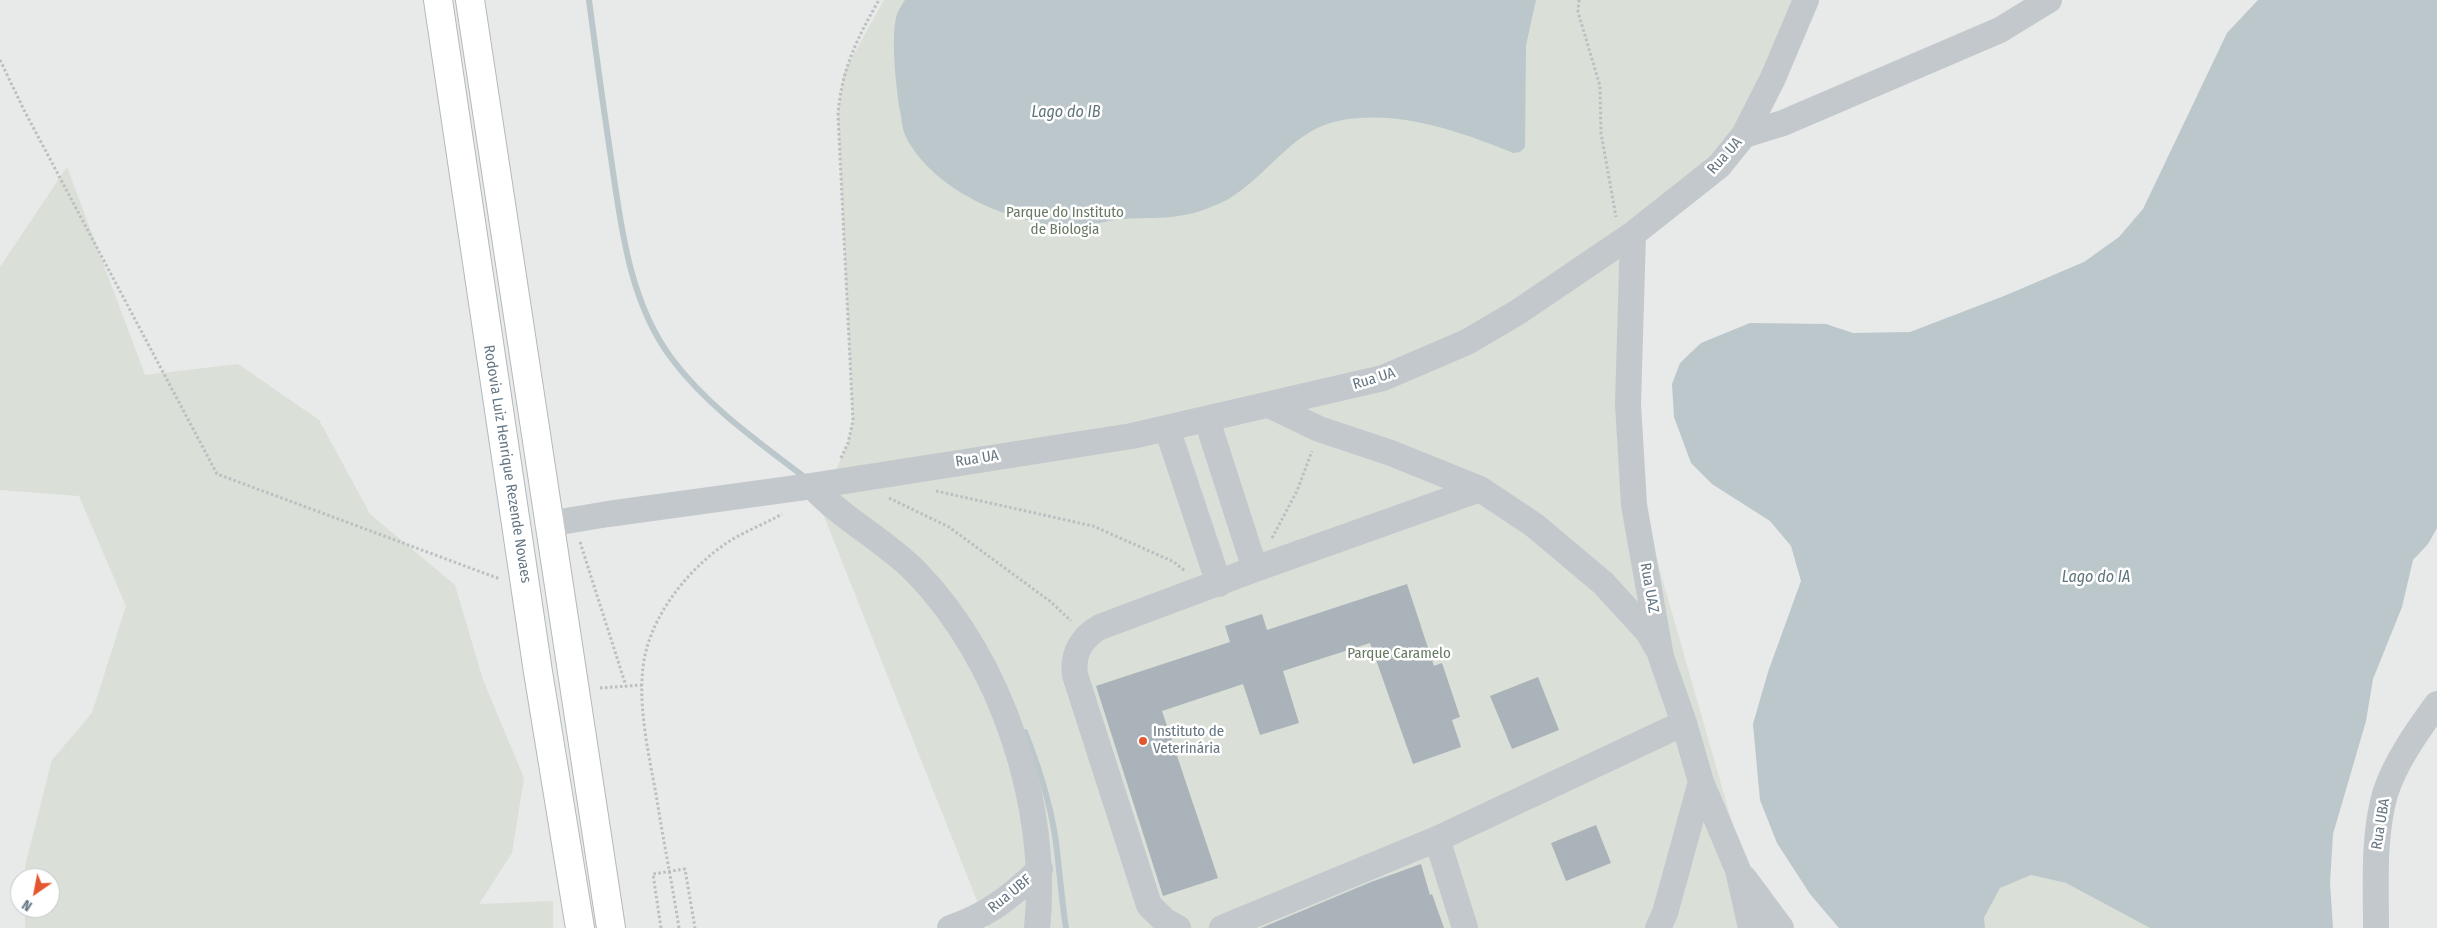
<!DOCTYPE html>
<meta charset="utf-8">
<style>
body{margin:0}
#map{position:relative;width:2437px;height:928px;overflow:hidden;background:#fafaf8;font-family:"Fira Sans Condensed",sans-serif}
canvas{display:block}
.north{position:absolute;left:10px;top:868px;width:50px;height:50px;box-sizing:border-box;background:#fff;border:1px solid #c1c8cd;border-radius:50%;rotate:213deg;font-size:14px;font-weight:700;line-height:20px;text-align:center;color:#657683}
.north::after{content:'';display:block;margin:auto;width:18px;height:22px;background:#e4572e;clip-path:polygon(50% 0,100% 100%,50% 72%,0 100%)}
</style>
<div id="map">
<canvas width="2437" height="928"></canvas>
<div class="north">N</div>
</div>
<script>
const context = document.querySelector('canvas').getContext('2d');
context.lineJoin = 'round';
function fillPath(path, color) {
  context.fillStyle = color;
  context.fill(path, 'evenodd');
}
function strokePath(path, color, width, dash) {
  context.strokeStyle = color;
  context.lineWidth = width;
  context.lineCap = dash ? 'butt' : 'round';
  context.setLineDash(dash || []);
  context.stroke(path);
}
function write(font, color, halo, rows, align = 'center') {
  context.font = font + ' "Fira Sans Condensed",sans-serif';
  context.lineWidth = 5;
  context.setLineDash([]);
  context.textBaseline = 'middle';
  context.strokeStyle = halo;
  context.fillStyle = color;
  for (const [text, x, y, turn = 0] of rows) {
    context.save();
    context.translate(x, y);
    context.rotate((+turn || 0) * Math.PI / 180);
    context.textAlign = isNaN(turn) ? turn : align;
    if (halo) context.strokeText(text, 0, 0);
    context.fillText(text, 0, 0);
    context.restore();
  }
}
const built = new Path2D(`
 M0 0H2437V928H0ZM20 878H50V908H20Z`);
const green = new Path2D(`
 M884 0H1806L1744 135 1633 234 1644 515 1741 854 1777 928H988L812 486 836 470 848 443 853 421 838 115 844 72Z
 M67 167 145 375 238 364 319 420 370 514 455 585 483 680 524 778 512 853 479 904 553 901V928H25V908H50V878H25V866L52 760 92 713 126 606 79 496 0 490V267Z
 M2031 875 2066 883 2150 928H1985L1984 919 2000 888Z`);
const water = new Path2D(`
 M905 0H1536L1526 45 1525 147 1520 152 1513 153C1459 131 1397 109 1338 121 1296 129 1270 171 1236 194 1227 201 1214 206 1203 210 1176 220 1150 217 1122 219 1105 220 1087 228 1070 227 1012 224 932 191 905 135 902 128 902 119 900 111 896 88 891 40 896 18 897 12 902 5 905 0Z
 M2258 0H2437V528L2428 544 2413 560 2402 607 2373 679 2366 721 2333 834 2330 883 2333 928H2150L2066 883 2031 875 2000 888 1984 918 1985 928H1839L1810 894 1777 843 1760 800 1753 724 1768 672 1801 581 1791 546 1770 521 1712 484 1691 463 1674 417 1672 384 1680 363 1701 343 1750 323 1826 324 1853 333 1910 332 2004 296 2084 262 2119 237 2143 209 2227 33Z`);
const stream = new Path2D(`
 M589 0C596 53 603 105 611 158 621 226 629 302 672 359 708 407 760 443 807 479
 M1025 732C1040 770 1053 811 1057 851 1060 877 1062 902 1066 928`);
const building = new Path2D(`
 M1407 584 1434 666 1442 663 1460 717 1452 720 1461 747 1413 764 1370 643 1283 671 1299 723 1260 735 1243 684 1162 711 1218 878 1163 896 1096 686 1230 642 1225 626 1262 614 1267 630Z
 M1538 677 1559 730 1512 749 1490 696Z
 M1596 825 1611 863 1566 881 1551 843Z
 M1421 864 1430 895 1432 894 1444 928H1261L1371 882Z`);
const path = new Path2D(`
 M1579 0 1578 12 1600 86 1601 133 1616 217
 M0 60 24 110 217 474 500 579
 M841 458 848 443 853 421 838 115C841 71 857 38 879 0
 M936 491 1093 526 1174 562 1185 571
 M889 498 949 527 1051 602 1071 621
 M1272 538 1297 491 1312 451
 M580 542 626 686
 M600 688 642 685
 M661 928 653 874 685 869 695 928
 M679 928C672 883 663 839 656 794 648 751 635 694 646 651 657 608 691 567 728 542 745 531 765 524 782 514`);
const minor = new Path2D(`
 M1744 135 1783 123 2000 30 2049 0
 M1633 234 1628 404 1634 505 1661 657 1684 723 1701 782 1738 870 1751 928
 M1269 405 1319 429 1391 453 1480 489 1534 525 1603 583 1648 632 1657 648
 M1207 420 1255 569
 M1167 428 1219 584
 M812 486C843 520 885 540 917 573 1002 661 1050 807 1037 928
 M548 524 608 514 812 486 1132 436 1383 378 1467 342 1518 312 1633 234 1719 166 1744 135 1773 78 1806 0
 M1437 839 1465 928
 M1744 878 1781 928
 M950 928C987 916 1013 895 1040 869
 M1178 928 1165 921 1149 905 1075 675C1072 654 1082 637 1100 627L1255 569 1480 489
 M1222 928 1437 839 1684 723
 M1658 928 1665 913 1701 782
 M2376 928C2376 883 2373 837 2385 794 2395 762 2418 730 2437 704`);
const highway = new Path2D(`
 M438 0 538 672 580 928
 M470 0 611 928`);
const markers = [
 [1143,741,5,"#e4572e"]
];
const streetNames = [
 ["Rua UA",1725,156,-48],
 ["Rua UA",1374,379,-17],
 ["Rua UA",977,459,-9],
 ["Rodovia Luiz Henrique Rezende Novaes",507,464,81],
 ["Rua UAZ",1649,588,80],
 ["Rua UBA",2381,824,-81],
 ["Rua UBF",1010,894,-39]
];
const parkNames = [
 ["Parque do Instituto",1065,213],
 ["de Biologia",1065,230],
 ["Parque Caramelo",1399,654]
];
const poiNames = [
 ["Instituto de",1153,732],
 ["Veterinária",1153,749]
];
const waterNames = [
 ["Lago do IB",1066,113],
 ["Lago do IA",2096,578]
];
fillPath(built, '#e8e9e9');
fillPath(green, '#dadfd7');
fillPath(water, '#bbc7cb');
strokePath(stream, '#bbc7cb', 6);
fillPath(building, '#aab3b9');
strokePath(highway, '#b4b9bd', 30);
strokePath(path, '#bbbfc2', 3, [2.5, 2.5]);
strokePath(minor, '#c3c8cc', 26);
strokePath(highway, '#fff', 28);
for (const [x, y, r, color] of markers) {
  const dot = new Path2D();
  dot.arc(x, y, r, 0, 2 * Math.PI);
  context.fillStyle = color;
  context.fill(dot);
  strokePath(dot, '#fff', 2);
}
write('15px', '#657683', '#fff', streetNames);
write('15px', '#687a64', '#fff', parkNames);
write('15px', '#657683', '#fff', poiNames, 'left');
write('italic 16px', '#60757c', '#fff', waterNames);
</script>
